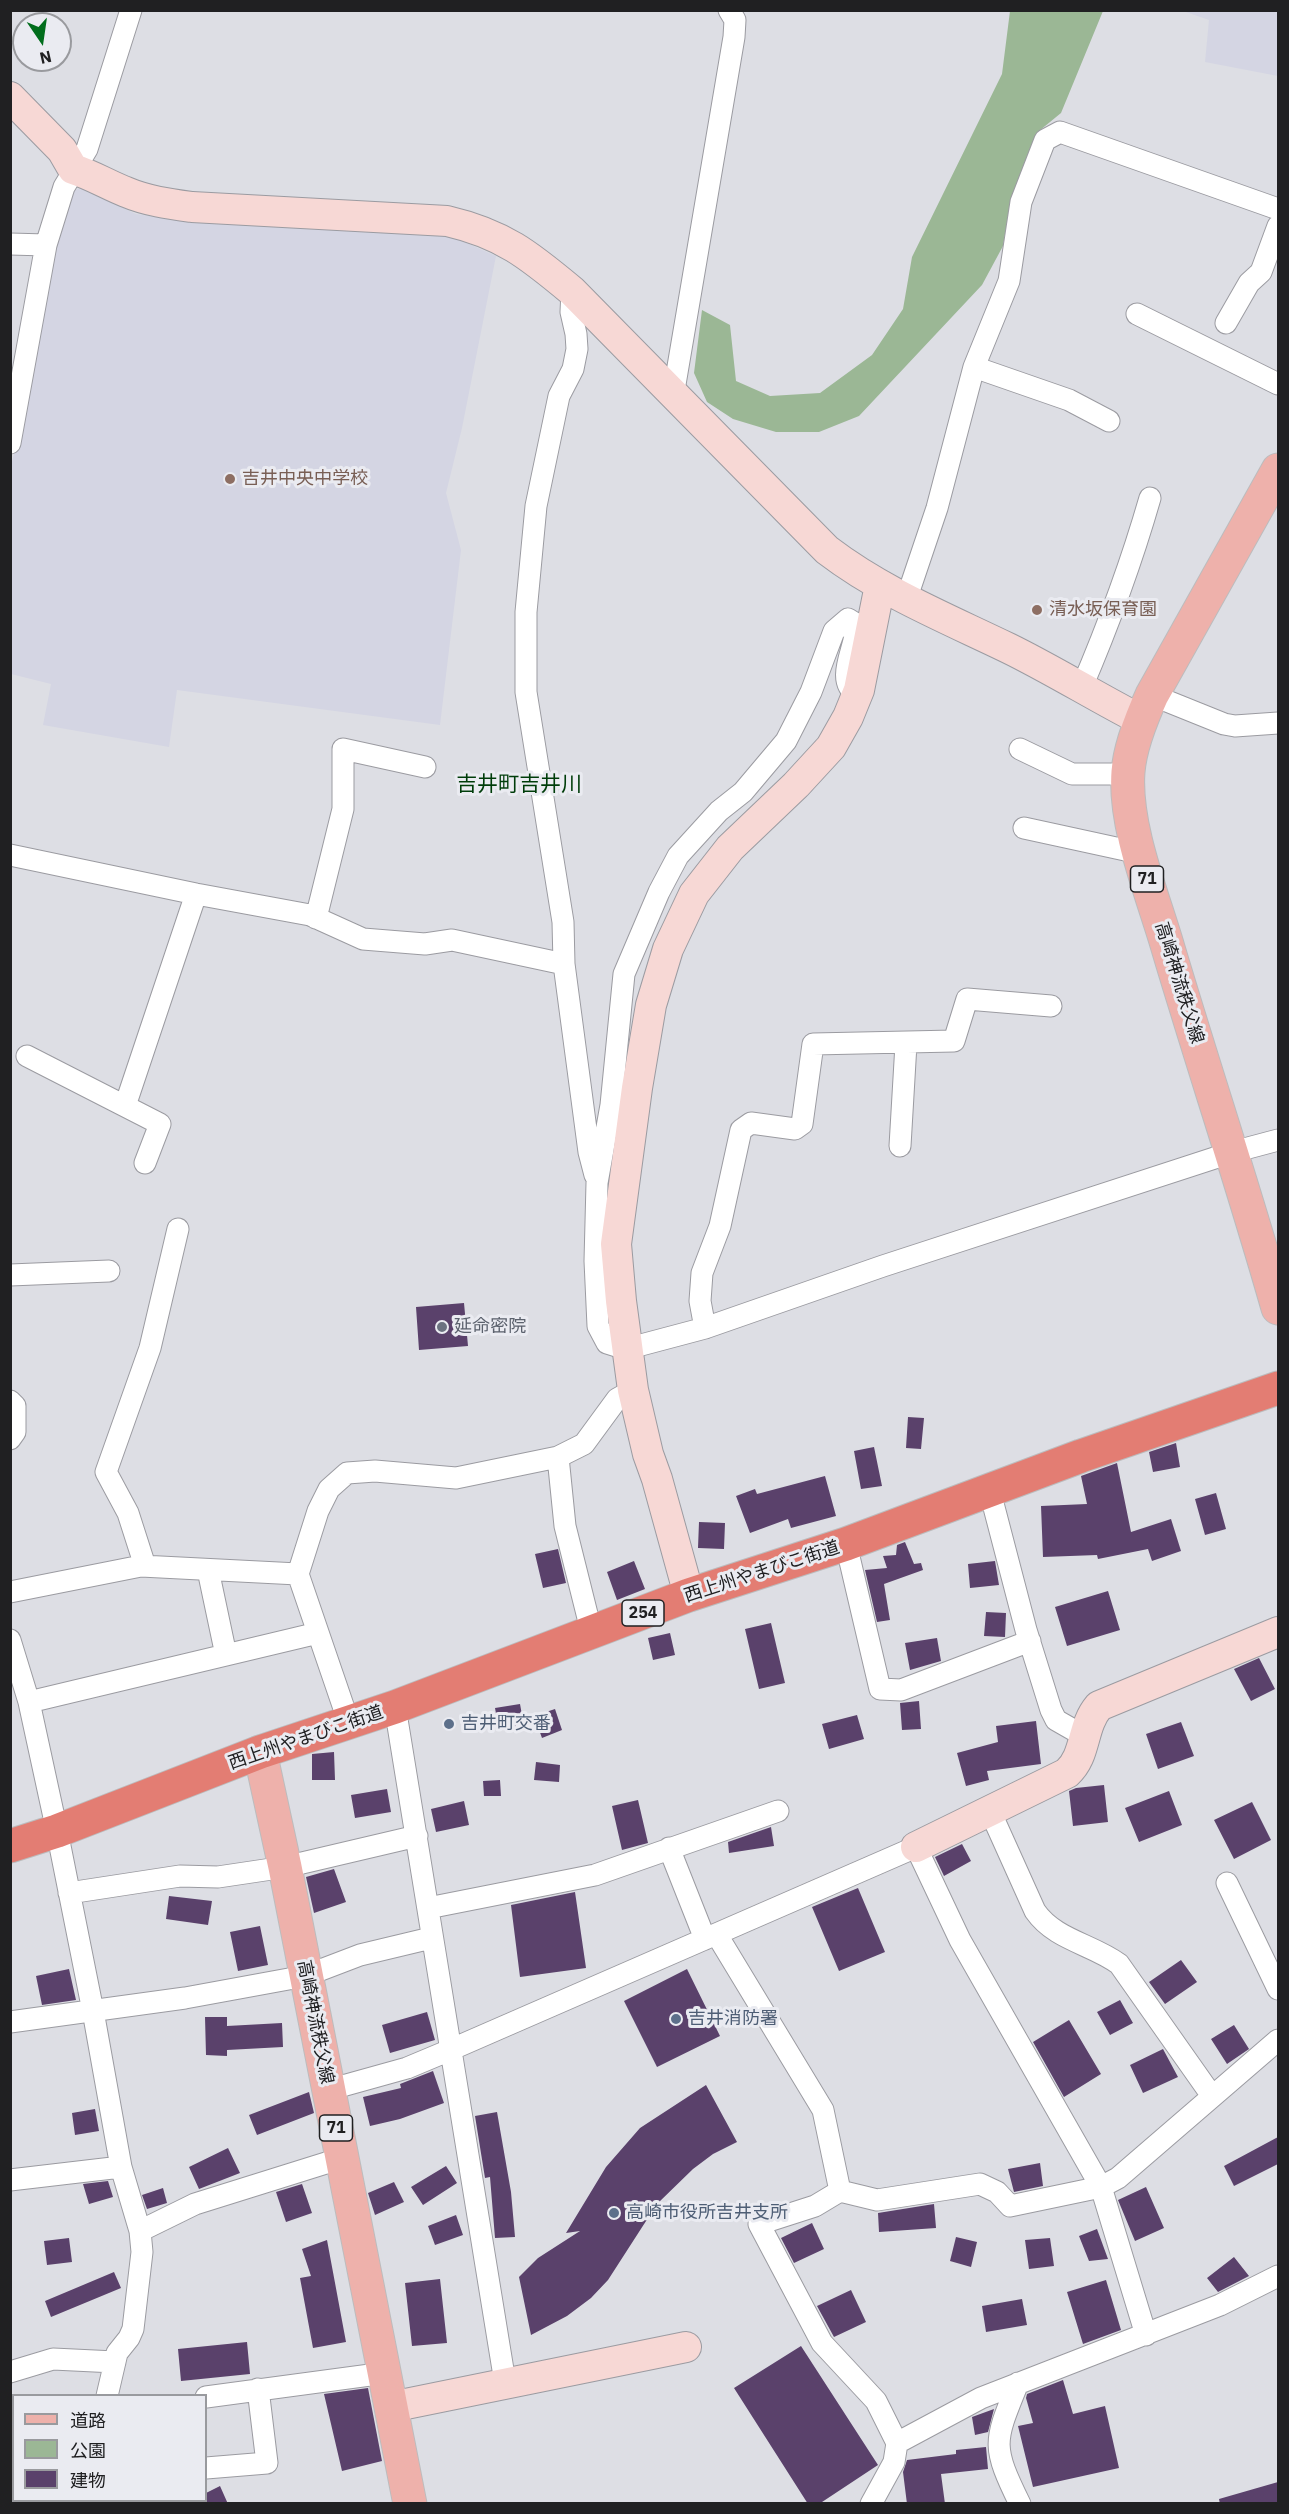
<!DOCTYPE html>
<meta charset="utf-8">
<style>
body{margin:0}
#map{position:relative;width:1289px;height:2514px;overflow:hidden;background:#dddee4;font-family:"IBM Plex Sans","Noto Sans JP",sans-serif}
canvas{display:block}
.frame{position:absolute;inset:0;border:12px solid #202022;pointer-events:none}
.legend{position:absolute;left:12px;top:2394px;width:195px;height:108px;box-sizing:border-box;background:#eaebf1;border:2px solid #999a9e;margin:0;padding:8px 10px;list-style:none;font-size:18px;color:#202022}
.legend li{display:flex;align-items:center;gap:12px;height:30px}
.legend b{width:30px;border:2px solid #999a9e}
.north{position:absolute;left:12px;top:12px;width:60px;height:60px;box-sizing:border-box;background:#eaebf1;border:2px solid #999a9e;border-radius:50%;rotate:167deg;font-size:16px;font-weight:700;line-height:24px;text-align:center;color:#202022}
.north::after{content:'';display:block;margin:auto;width:21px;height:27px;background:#016d1c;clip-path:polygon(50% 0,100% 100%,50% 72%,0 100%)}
</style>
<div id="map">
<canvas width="1289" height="2514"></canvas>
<div class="frame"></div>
<ul class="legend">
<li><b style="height:8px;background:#eeb1ab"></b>道路</li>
<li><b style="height:16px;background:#9bb795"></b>公園</li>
<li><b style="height:16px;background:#5a416b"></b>建物</li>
</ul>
<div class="north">N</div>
</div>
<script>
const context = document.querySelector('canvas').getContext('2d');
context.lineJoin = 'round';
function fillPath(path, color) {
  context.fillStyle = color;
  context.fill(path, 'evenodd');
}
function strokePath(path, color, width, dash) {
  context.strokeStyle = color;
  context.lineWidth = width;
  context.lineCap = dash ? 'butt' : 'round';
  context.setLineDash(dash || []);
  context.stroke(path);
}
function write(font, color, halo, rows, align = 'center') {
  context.font = font + ' "IBM Plex Sans","Noto Sans JP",sans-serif';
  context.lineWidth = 6;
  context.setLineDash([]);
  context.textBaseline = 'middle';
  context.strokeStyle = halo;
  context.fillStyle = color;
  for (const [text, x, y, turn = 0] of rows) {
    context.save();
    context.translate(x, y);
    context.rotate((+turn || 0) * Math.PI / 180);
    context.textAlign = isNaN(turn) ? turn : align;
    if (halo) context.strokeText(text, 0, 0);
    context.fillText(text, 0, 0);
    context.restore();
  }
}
const built = new Path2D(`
 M1183 11H1278V76L1205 62 1209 20Z
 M81 188 136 214 164 218 373 228 453 237 496 256 462 428 446 493 461 550 440 725 177 690 169 747 43 725 51 684 11 674V465L21 429 60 218 71 191Z`);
const green = new Path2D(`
 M1010 11H1103L1061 113 1039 131 1011 198 1003 246 982 285 859 416 819 432H776L733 419 707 402 694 373 702 310 730 325 736 381 770 396 820 393 872 355 903 309 912 257 1002 74Z`);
const building = new Path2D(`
 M464 1303 468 1346 419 1350 416 1307Z
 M908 1417 924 1418 921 1449 906 1448Z
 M1176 1443 1180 1467 1153 1472 1149 1452Z
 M874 1447 882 1486 861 1489 854 1451Z
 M1117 1463 1131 1532 1171 1519 1181 1551 1152 1561 1148 1549 1098 1559 1097 1555 1043 1557 1041 1506 1087 1504 1081 1476Z
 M825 1476 836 1516 791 1528 788 1519 750 1533 736 1496 755 1489 757 1494Z
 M1216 1493 1226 1529 1205 1535 1195 1499Z
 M699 1522 725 1523 724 1549 698 1548Z
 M905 1542 914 1564 921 1563 923 1570 884 1584 890 1620 877 1622 865 1570 887 1568 883 1556 896 1555 897 1545Z
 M558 1549 566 1583 543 1588 535 1554Z
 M634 1561 645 1589 617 1600 607 1572Z
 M995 1561 999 1585 970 1588 968 1564Z
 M1108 1591 1120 1630 1067 1646 1055 1607Z
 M986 1612 1006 1613 1005 1637 984 1636Z
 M771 1623 785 1683 759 1689 745 1629Z
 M670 1633 675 1655 653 1660 648 1638Z
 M937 1638 941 1661 910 1670 905 1643Z
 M1259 1658 1275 1689 1251 1701 1234 1669Z
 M919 1701 921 1729 902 1730 900 1703Z
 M520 1704 524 1726 499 1730 495 1708Z
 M555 1709 562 1730 542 1738 534 1716Z
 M857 1715 864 1739 829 1749 822 1724Z
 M1036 1721 1041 1764 987 1771 989 1780 966 1786 957 1753 998 1742 996 1726Z
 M1181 1722 1194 1756 1158 1769 1146 1734Z
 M334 1752 335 1780H312V1754Z
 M536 1762 560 1765 559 1782 534 1780Z
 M500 1780 501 1796H484L483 1781Z
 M1104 1785 1108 1822 1073 1826 1069 1791 1076 1788Z
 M387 1789 391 1812 355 1818 351 1795Z
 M1169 1791 1182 1825 1139 1842 1125 1808Z
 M638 1800 648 1843 622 1850 612 1806Z
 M464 1801 469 1825 436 1832 431 1809Z
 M1252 1802 1271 1840 1234 1859 1214 1820Z
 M771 1827 774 1846 729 1853 728 1842Z
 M962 1844 971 1861 944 1876 935 1857Z
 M334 1869 346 1902 314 1913 306 1877Z
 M858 1888 885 1952 839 1971 812 1907Z
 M575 1892 586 1968 520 1977 511 1905Z
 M169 1896 212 1901 208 1925 166 1919Z
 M260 1926 268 1965 238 1971 230 1932Z
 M1181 1960 1197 1982 1165 2004 1149 1982Z
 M69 1969 76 2000 42 2005 36 1976Z
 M687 1969 720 2036 657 2067 624 2001Z
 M1120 2000 1133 2023 1110 2035 1097 2012Z
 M427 2012 435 2040 390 2053 382 2025Z
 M205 2017H227V2026L282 2023 283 2047 227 2050V2056L206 2055Z
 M1069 2020 1101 2074 1064 2097 1033 2042Z
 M1234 2025 1249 2049 1227 2064 1211 2039Z
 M1163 2049 1178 2077 1143 2093 1130 2065Z
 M433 2071 444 2103 400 2119 370 2126 363 2097 401 2088 400 2084Z
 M706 2085 737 2142 713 2154 693 2169 657 2204 608 2280 591 2298 567 2316 531 2335 519 2277 538 2258 580 2231 566 2233 606 2167 640 2128Z
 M309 2092 314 2113 257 2135 249 2115Z
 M95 2109 99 2131 75 2135 72 2113Z
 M497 2112 511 2192 515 2237 495 2238 490 2177 485 2178 475 2116Z
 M1278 2137V2164L1234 2186 1224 2166Z
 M228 2148 240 2173 199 2189 189 2167Z
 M1040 2163 1043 2186 1014 2192 1008 2169Z
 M446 2166 457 2183 423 2205 411 2187Z
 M108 2181 113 2197 89 2204 83 2184Z
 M394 2182 404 2202 375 2215 368 2193Z
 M302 2184 312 2213 286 2222 276 2192Z
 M1146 2187 1164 2228 1135 2241 1118 2200Z
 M163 2188 167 2203 147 2209 142 2195Z
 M934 2204 936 2228 879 2232 878 2213Z
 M456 2215 463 2235 435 2245 428 2226Z
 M812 2223 824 2249 794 2263 781 2238Z
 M1097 2229 1108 2259 1089 2261 1079 2236Z
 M956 2237 977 2242 971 2267 950 2261Z
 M69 2238 72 2262 47 2265 44 2241Z
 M1050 2238 1054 2266 1029 2269 1025 2240Z
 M327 2240 346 2342 313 2348 300 2278 311 2276 302 2249Z
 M1234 2257 1249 2276 1218 2292 1207 2278Z
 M114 2272 121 2288 51 2317 45 2301Z
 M440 2279 447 2343 412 2346 405 2283Z
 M1106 2280 1121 2330 1083 2344 1067 2292Z
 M851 2290 866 2322 834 2337 817 2306Z
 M1022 2299 1027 2325 986 2332 982 2306Z
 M247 2342 250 2374 181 2381 178 2349Z
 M801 2346 878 2465 819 2504H808L734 2388Z
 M1063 2380 1073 2414 1105 2406 1119 2468 1033 2487 1018 2426 1033 2423 1026 2398 1027 2394Z
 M368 2388 382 2461 342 2471 324 2394Z
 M994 2409 988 2432 975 2435 972 2417Z
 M986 2447 988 2469 941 2474 945 2504H907L903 2472 907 2460 956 2454V2450Z
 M1278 2482V2504H1220L1219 2499Z
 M220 2486 228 2504H183L189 2500H206V2493Z`);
const street = new Path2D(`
 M10 244 46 245
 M572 291 571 312 576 334 577 349 573 369 559 396 536 506 526 612V692L563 922 564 964 589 1152 595 1175
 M1137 314 1278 384
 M1226 323 1249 283 1261 272 1278 226
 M974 367 1069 400 1109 421
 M673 396 734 37 735 20 729 10
 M10 443 46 245 64 187 87 149 131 10
 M907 597 937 508 974 367 1009 281 1021 202 1045 140 1060 132 1278 209
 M1081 689C1108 626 1131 564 1150 498
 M857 695C833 679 858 646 856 624L848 619 834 631 811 692 786 741 743 792 719 811 678 856 659 892 624 974 611 1105 597 1183 595 1261 598 1326 607 1343 626 1349 705 1328 883 1266 1233 1152 1278 1140
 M1152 695 1224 724 1235 726 1278 723
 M1020 749 1072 774H1128
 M1024 828 1139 853
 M10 855 196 894 310 915 363 939 425 944 452 940 564 964
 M316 918 343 809V749L425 767
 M27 1056 160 1124 145 1163
 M125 1106 196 894
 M900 1146 906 1044
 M10 1275 109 1271
 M705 1328 700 1301 702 1273 720 1226 741 1130 751 1123 795 1129 802 1124 813 1044 954 1041 967 999 1051 1006
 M10 1401 15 1406V1432L10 1439
 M990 1492 1026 1630 1051 1710 1056 1720 1084 1736
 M846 1544 880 1689 901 1690 1030 1641
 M145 1566 128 1513 106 1472 150 1348 178 1229
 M208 1570 226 1655
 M10 1592 141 1566 298 1574
 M592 1634 565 1526 558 1457 584 1444 617 1399 633 1390
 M10 1640 29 1702 57 1831 93 2011 121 2167 140 2231 142 2252 133 2329 129 2338 117 2353 107 2396
 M29 1702 318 1633
 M395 1707 505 2382
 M349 1723 298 1574 318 1511 329 1489 347 1473 375 1471 456 1478 558 1457
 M990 1811 1035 1911C1055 1940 1092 1944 1119 1964L1212 2096
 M669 1848 705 1939
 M1227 1883 1278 1989
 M69 1893 180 1876 218 1877 285 1867 417 1836
 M428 1908 595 1875 778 1811
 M717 1935 823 2110 840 2191 877 2200 980 2184 997 2192 1010 2206 1101 2187 1118 2178 1278 2040
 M10 2022 185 1998 305 1976 360 1955 431 1938
 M328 2090 407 2068 450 2050 916 1847 960 1940 1101 2187 1146 2335
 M10 2180 121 2167
 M840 2191 815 2206 759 2224 822 2343 876 2401 897 2443
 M140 2231 195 2204 342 2158
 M10 2372 53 2359 115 2362
 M1018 2383C994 2442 991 2445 1020 2504
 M206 2397 385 2373
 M206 2468 267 2463 258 2389
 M106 2504 107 2500
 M871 2504 894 2462 897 2443 981 2398 1220 2305 1278 2276`);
const secondary = new Path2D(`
 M10 97 62 150 73 169C92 175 108 185 126 192 147 201 170 204 192 207L447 221C503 234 529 255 572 291L827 550C882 592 946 618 1008 648 1053 670 1096 697 1141 720
 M689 1595 657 1479 648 1454 633 1390 621 1301 616 1244 637 1088 651 1005 668 949 694 894 730 848 796 785 831 747 848 717 859 690 880 585
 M916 1847 1067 1773C1087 1755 1081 1727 1099 1706L1278 1632
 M391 2407 686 2347`);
const primary = new Path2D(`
 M1278 470 1152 695C1141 719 1130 746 1128 772 1124 827 1153 896 1168 948 1204 1069 1244 1188 1278 1308
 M260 1752 285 1867 410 2504`);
const highway = new Path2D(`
 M10 1846 57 1831 260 1752 395 1707 689 1595 846 1544 1081 1456 1278 1388`);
const markers = [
 [230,479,6,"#8d6e63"],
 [1037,610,6,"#8d6e63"],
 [442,1327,6,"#6b7280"],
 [449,1724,6,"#5c6f8a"],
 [676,2019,6,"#5c6f8a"],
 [614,2213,6,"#5c6f8a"]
];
const shields = [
 [1147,879,33],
 [643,1613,42],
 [336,2128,33]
];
const shieldNames = [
 ["71",1147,879],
 ["254",643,1613],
 ["71",336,2128]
];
const educationNames = [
 ["吉井中央中学校",242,479],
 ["清水坂保育園",1049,610]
];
const streetNames = [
 ["高崎神流秩父線",1179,983,73],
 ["西上州やまびこ街道",762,1572,-18],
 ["西上州やまびこ街道",306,1738,-19],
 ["高崎神流秩父線",315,2022,79]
];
const worshipNames = [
 ["延命密院",454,1327]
];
const serviceNames = [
 ["吉井町交番",461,1724],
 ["吉井消防署",688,2019],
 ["高崎市役所吉井支所",626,2213]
];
const quarterNames = [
 ["吉井町吉井川",519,785]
];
fillPath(built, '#d4d5e3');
fillPath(green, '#9bb795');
fillPath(building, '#5a416b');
strokePath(street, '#9b9ba1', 23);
strokePath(secondary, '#9b9ba1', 32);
strokePath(primary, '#bcbcbd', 35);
strokePath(highway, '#bcbcbd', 35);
strokePath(street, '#fff', 21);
strokePath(secondary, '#f7d8d5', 30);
strokePath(primary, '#eeb1ab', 33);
strokePath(highway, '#e37d73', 33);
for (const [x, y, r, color] of markers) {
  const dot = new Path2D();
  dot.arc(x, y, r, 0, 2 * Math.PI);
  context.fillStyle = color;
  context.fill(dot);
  strokePath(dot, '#eaebf1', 2);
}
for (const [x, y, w] of shields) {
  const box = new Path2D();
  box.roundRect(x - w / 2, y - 13, w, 26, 4.5);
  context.fillStyle = '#eaebf1';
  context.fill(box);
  strokePath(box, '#202022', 1.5);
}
write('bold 16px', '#202022', null, shieldNames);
write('18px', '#785e54', '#eaebf1', educationNames, 'left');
write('18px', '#202022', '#eaebf1', streetNames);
write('18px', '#5b616d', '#eaebf1', worshipNames, 'left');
write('18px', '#4e5e75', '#eaebf1', serviceNames, 'left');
write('21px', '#003d0a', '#eaebf1', quarterNames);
</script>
